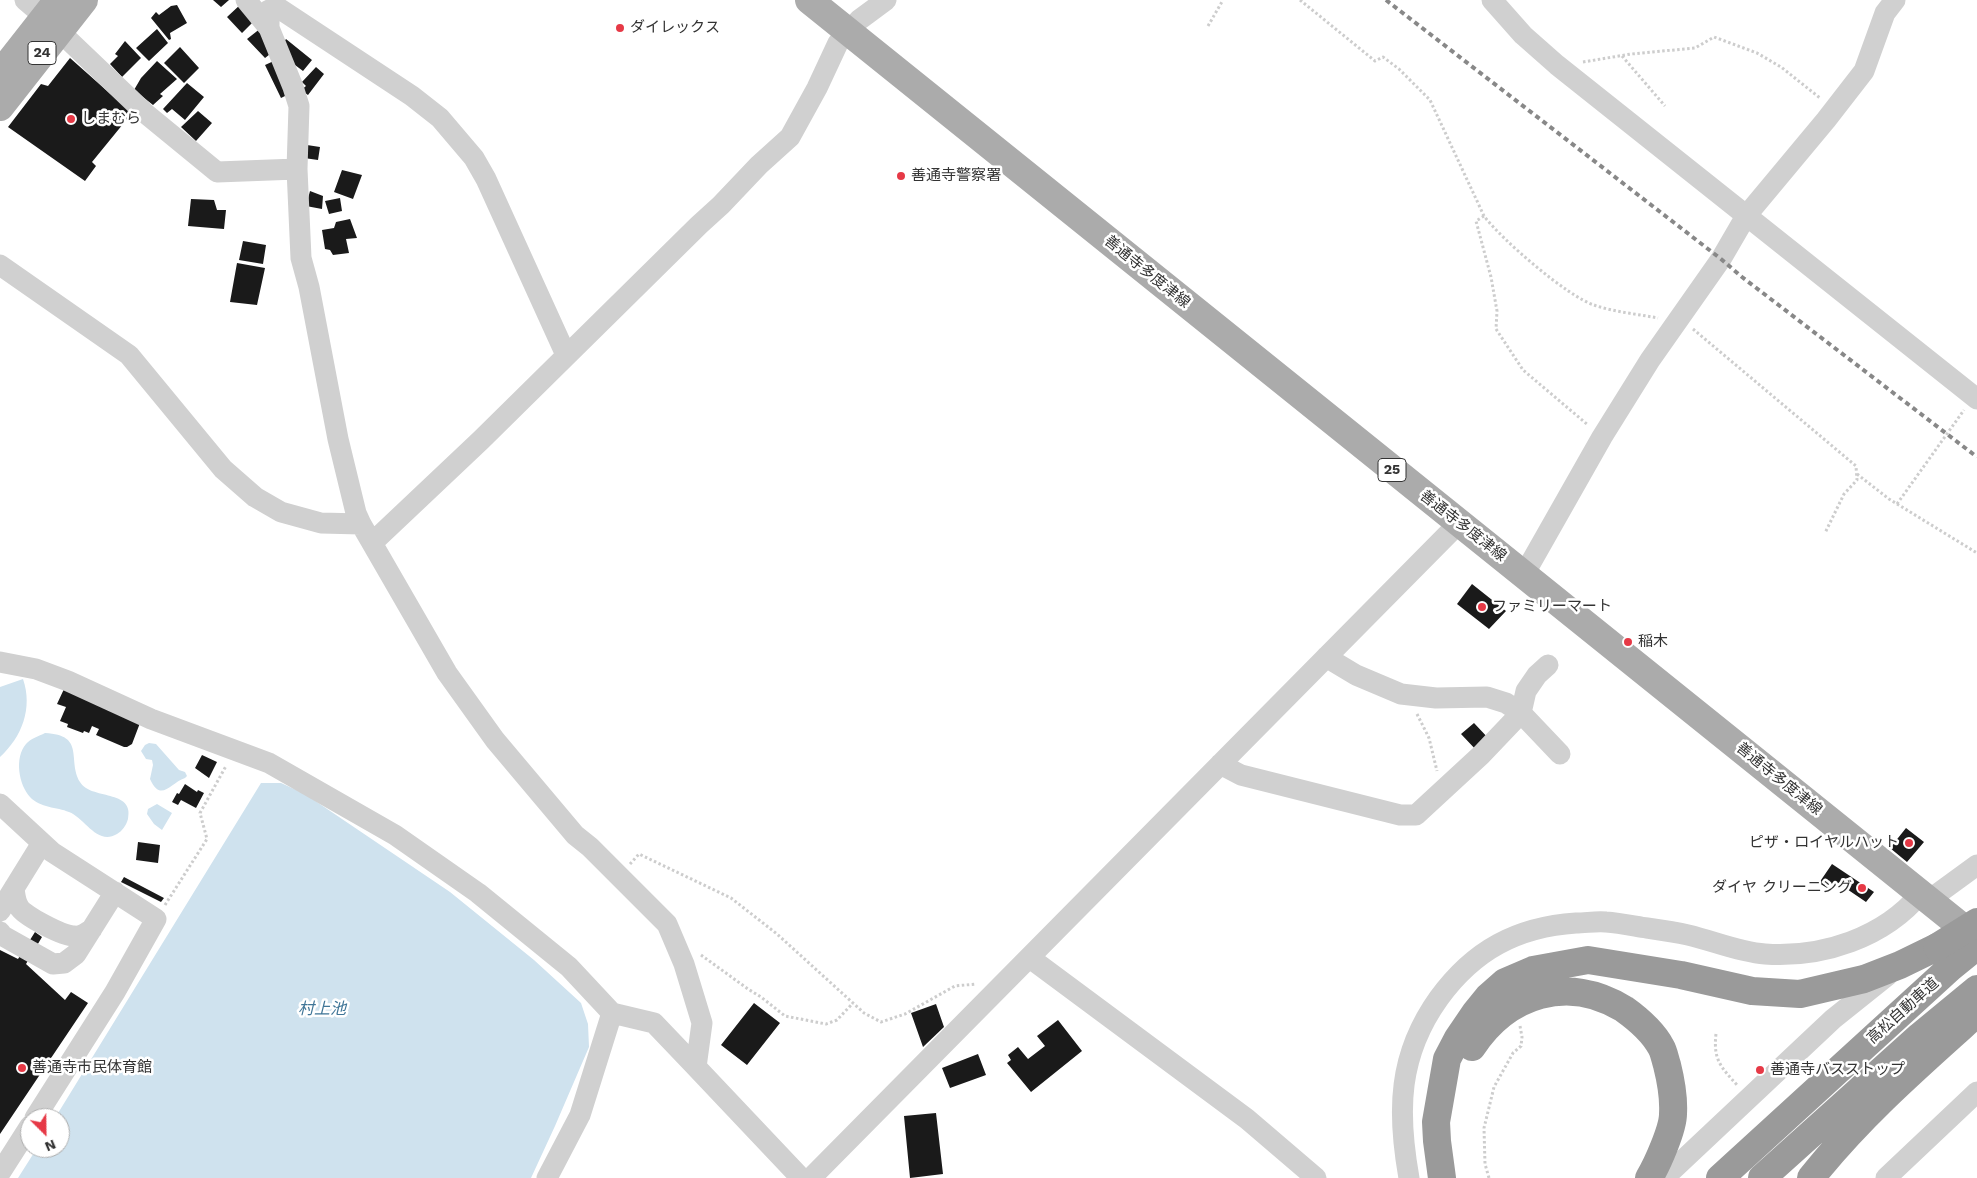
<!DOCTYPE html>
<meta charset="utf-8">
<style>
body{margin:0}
#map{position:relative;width:1977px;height:1178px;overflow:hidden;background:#fff;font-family:"Work Sans",sans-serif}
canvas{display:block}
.north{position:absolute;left:20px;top:1108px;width:50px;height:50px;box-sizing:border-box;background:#fff;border:1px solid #adadad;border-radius:50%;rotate:157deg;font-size:14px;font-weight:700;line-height:20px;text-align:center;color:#333}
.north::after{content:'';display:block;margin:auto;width:18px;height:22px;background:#e63946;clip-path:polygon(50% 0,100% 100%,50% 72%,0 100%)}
</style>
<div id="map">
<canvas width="1977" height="1178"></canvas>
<div class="north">N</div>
</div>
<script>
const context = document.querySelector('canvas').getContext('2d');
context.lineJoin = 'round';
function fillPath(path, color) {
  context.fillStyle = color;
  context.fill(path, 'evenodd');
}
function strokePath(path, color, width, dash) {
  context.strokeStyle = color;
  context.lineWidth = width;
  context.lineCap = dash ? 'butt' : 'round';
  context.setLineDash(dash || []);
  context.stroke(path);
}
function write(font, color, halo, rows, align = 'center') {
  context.font = font + ' "Work Sans","Noto Sans JP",sans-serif';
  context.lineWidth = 5;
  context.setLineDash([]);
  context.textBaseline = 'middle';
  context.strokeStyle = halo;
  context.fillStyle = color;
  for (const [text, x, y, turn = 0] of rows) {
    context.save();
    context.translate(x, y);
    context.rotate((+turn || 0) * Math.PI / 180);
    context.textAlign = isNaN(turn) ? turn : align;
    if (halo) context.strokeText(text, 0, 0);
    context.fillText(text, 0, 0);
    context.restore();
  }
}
const water = new Path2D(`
 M23 679C33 708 22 737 0 757V687Z
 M45 733C86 735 67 760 80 782 90 800 135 789 128 819 126 826 122 831 117 834 97 846 85 818 69 812 57 807 40 808 30 797 19 785 14 758 26 744 30 739 39 736 45 733Z
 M149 743 156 744 179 770 185 772 187 776 185 778C170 783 161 803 150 779L153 765 152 760 146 759 141 751 145 745Z
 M261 783H281L305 794 450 892 534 960 581 1003 588 1024 589 1047 555 1126 531 1178H18L37 1148H60V1118H55Z
 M157 804 172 813 162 830 154 824 147 814 148 809Z`);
const building = new Path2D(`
 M213 0H229L221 7Z
 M241 4 255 20 242 33 227 17Z
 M177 5 187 23 170 33 171 39 169 40 151 18 156 12 159 15 171 6Z
 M261 28 274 51 265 58 247 39Z
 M157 29 168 43 149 61 136 48Z
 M286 39 312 60 303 71 287 59 281 46Z
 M125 41 141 58 122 77 110 64 118 56 115 54Z
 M180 47 199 68 184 83 164 63Z
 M70 58 132 113 92 162 96 166 85 181 8 127 41 84 48 86Z
 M276 60 291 93 281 98 265 65Z
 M157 61 177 79 160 94 163 96 153 105 134 90 141 78Z
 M316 67 324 74 308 95 301 90 306 86 302 82Z
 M187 83 204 97 185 120 172 109 167 113 163 109Z
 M198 111 212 123 196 141 181 127Z
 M307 145 320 147 318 160 304 158Z
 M342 170 362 175 353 199 334 192Z
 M310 191 323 196 322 209 306 206Z
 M340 198 342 211 329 214 325 201Z
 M191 199 214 200 217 210H226L224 229 188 226Z
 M350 219 357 238 346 239 349 253 333 255 330 250 325 249 322 230 334 228 336 222Z
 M243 241 266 245 263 264 239 260Z
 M237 263 265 268 257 305 230 302Z
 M1472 584 1506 611 1489 629 1457 604Z
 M64 689 140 723 132 744 127 747H124L96 735 99 729 92 726 89 733 84 731 83 733 67 727 68 724 60 721 66 707 57 704Z
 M1474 723 1490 740 1478 752 1461 734Z
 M202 755 217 762 209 778 195 768Z
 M185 784 197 792 198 790 204 793 196 808 181 800 178 805 172 802 177 793 179 794Z
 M1906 828 1924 842 1907 862 1890 848Z
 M138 842 160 845 158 863 136 860Z
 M1832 864 1874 892 1866 902 1838 883 1832 891 1819 883Z
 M124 877 164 898 161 902 121 882Z
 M35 932 42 937 26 964 65 1000 71 992 88 1003 0 1134V950L18 959Z
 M754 1003 780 1023 747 1065 721 1045Z
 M936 1004 944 1027 923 1047 911 1013Z
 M1058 1020 1082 1051 1031 1092 1007 1063 1011 1060 1008 1055 1018 1047 1028 1059 1045 1046 1037 1036Z
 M978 1054 986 1075 950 1088 942 1068Z
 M936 1113 943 1174 910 1178 904 1116Z`);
const path = new Path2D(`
 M1300 0 1375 61 1383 57 1399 69 1430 100 1484 216C1501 239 1568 297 1594 305 1614 312 1637 314 1658 318
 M1208 26 1223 0
 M1622 56 1665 106
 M1583 62 1631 54 1695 48 1714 37 1757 53 1781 67 1820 98
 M1484 216 1476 221 1491 277 1497 311 1496 329 1523 370 1588 425
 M1693 329 1856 466 1857 480 1844 494 1825 533
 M1857 474 1889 499 1977 553
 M1897 504 1964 410
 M1417 714 1429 738 1437 771
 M630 864 639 854 731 898 777 934 864 1013 881 1022 905 1014 955 986 976 984
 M165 905 207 839 200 813 226 766
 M701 955 748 989 761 997 785 1016 826 1024 837 1020 853 1003
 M1716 1034C1713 1060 1721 1067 1737 1085
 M1489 1178 1485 1164 1484 1128 1494 1087 1513 1053 1521 1046 1522 1037 1520 1026`);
const minor = new Path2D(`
 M25 0 45 17
 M246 0 269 28 293 87 299 106 297 169 301 258 309 287 338 439 356 513 361 524 447 673 495 740 575 835 590 847 667 924 684 964 702 1023 696 1067 801 1178
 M1492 0 1523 35 1557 65 1977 399
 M269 28V10L277 7 412 96 440 118 474 158 486 179 566 355
 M59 31 145 113 217 172 297 169
 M0 265 129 355 223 469 255 497 281 512 321 523 361 524
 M372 543 481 440 699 225 721 205 759 165 790 137 817 88 838 43 859 20 886 0
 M1522 572 1530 564 1602 437 1650 360 1721 259 1746 216 1826 120 1864 71 1885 13 1895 0
 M1326 657 1356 675 1401 694 1436 698 1487 697 1506 703 1521 713 1560 754
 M0 662 36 669 68 681 151 719 269 763 395 835 478 893 569 967 612 1013
 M1220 764 1241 775 1400 815H1416L1481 755 1521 713 1526 691 1537 675 1548 665
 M0 804 52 852 156 919 115 992 35 1118
 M14 888C15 895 15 901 19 907 24 916 63 936 74 936 81 937 86 933 92 929
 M1929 900 1977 865
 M0 911 42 843
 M0 932 3 936 53 964 64 963 76 954 115 892
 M1030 958 1247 1119 1316 1178
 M0 1173 30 1126
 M547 1178 580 1115 612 1013 654 1023 696 1067
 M811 1178 1459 523
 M1409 1178C1397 1111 1398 1055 1439 998 1474 950 1517 927 1576 923 1586 923 1596 921 1606 922 1620 923 1634 926 1647 928 1661 930 1675 932 1688 935 1714 941 1738 952 1765 954 1822 958 1884 938 1921 893
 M1664 1178 1833 1019 1888 975
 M1886 1178 1977 1092`);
const major = new Path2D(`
 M809 0 1977 939
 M0 74 58 0
 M0 107 84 0`);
const highway = new Path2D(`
 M1472 1047C1507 994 1568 974 1624 1009 1638 1019 1653 1032 1661 1047 1664 1052 1665 1059 1667 1065 1671 1081 1674 1097 1673 1114 1673 1129 1657 1165 1649 1178
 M1442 1178 1437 1141 1436 1122 1447 1059 1458 1038 1475 1013 1488 997 1505 982 1533 970 1588 960 1681 975 1752 991 1800 994 1864 979 1900 965 1937 947
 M1720 1178 1950 968 1977 946
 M1762 1178 1920 1036 1977 989
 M1811 1178C1859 1117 1919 1065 1977 1013`);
const rail = new Path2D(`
 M1386 0 1721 259 1742 277 1977 457`);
const highwayBridge = new Path2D(`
 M1937 947 1977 922`);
const markers = [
 [620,28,5,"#e63946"],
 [71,119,5,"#e63946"],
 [901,176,5,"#e63946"],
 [1482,607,5,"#e63946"],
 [1628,642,5,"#e63946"],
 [1909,843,5,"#e63946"],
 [1862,888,5,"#e63946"],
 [22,1068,5,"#e63946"],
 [1760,1070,5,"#e63946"]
];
const shields = [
 [42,53,28],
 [1392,470,28]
];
const shieldNames = [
 ["24",42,53],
 ["25",1392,470]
];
const poiNames = [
 ["ダイレックス",630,28],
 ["しまむら",81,119],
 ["善通寺警察署",911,176],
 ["ファミリーマート",1492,607],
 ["稲木",1638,642],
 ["ピザ・ロイヤルハット",1899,843,"right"],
 ["ダイヤ クリーニング",1852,888,"right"],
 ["善通寺市民体育館",32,1068],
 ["善通寺バスストップ",1770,1070]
];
const streetNames = [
 ["善通寺多度津線",1147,272,39],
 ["善通寺多度津線",1463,526,38],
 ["善通寺多度津線",1779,779,39],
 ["高松自動車道",1903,1011,-42]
];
const waterNames = [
 ["村上池",322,1009]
];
fillPath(water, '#cfe2ee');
fillPath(building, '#1a1a1a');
strokePath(path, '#cdcdcd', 3, [2.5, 2.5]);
strokePath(minor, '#d0d0d0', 21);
strokePath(major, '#ababab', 28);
strokePath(highway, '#9a9a9a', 28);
strokePath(rail, '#888', 4, [5, 4]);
strokePath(highwayBridge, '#9a9a9a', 28);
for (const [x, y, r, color] of markers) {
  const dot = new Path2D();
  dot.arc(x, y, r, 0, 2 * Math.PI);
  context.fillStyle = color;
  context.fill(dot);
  strokePath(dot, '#fff', 2);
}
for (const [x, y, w] of shields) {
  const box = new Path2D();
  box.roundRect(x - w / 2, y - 11.5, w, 23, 4);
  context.fillStyle = '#fff';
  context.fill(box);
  strokePath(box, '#333', 1);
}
write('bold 14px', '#333', null, shieldNames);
write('15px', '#333', '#fff', poiNames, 'left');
write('15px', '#333', '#fff', streetNames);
write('italic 16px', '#3f7597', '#fff', waterNames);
</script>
